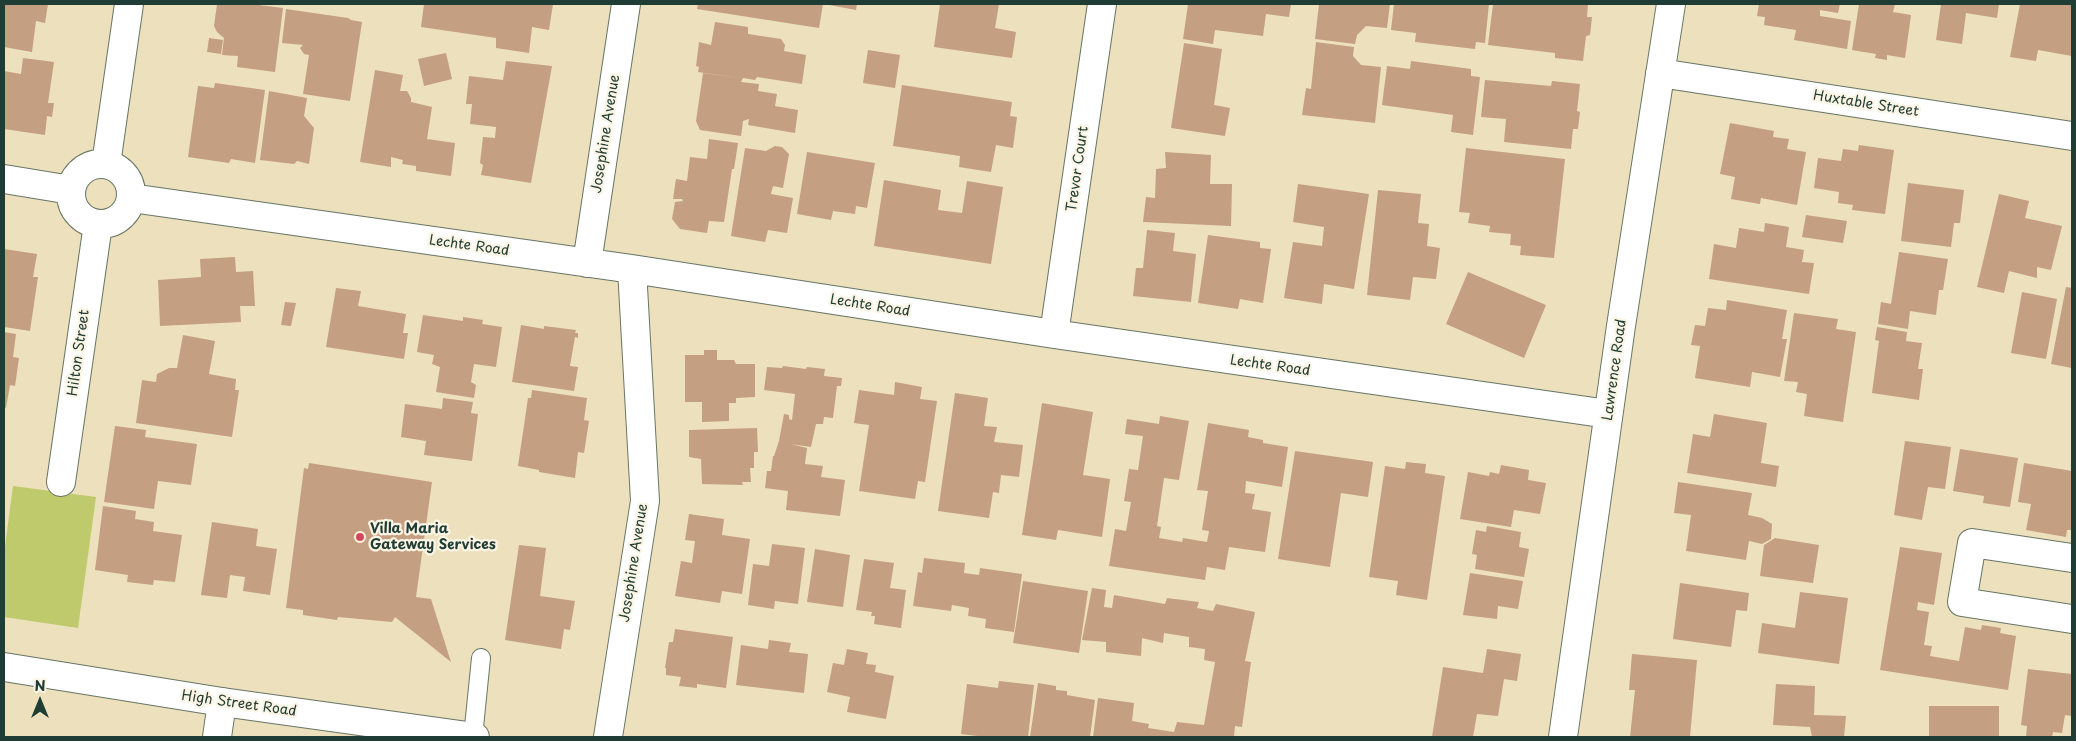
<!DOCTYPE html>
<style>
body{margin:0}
#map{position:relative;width:2076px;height:741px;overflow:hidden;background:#ece0bd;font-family:"Playpen Sans",sans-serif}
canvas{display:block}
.frame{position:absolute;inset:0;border:5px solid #1f3d34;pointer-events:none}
.north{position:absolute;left:15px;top:676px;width:50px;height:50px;-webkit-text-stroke:4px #fcf5e5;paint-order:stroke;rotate:0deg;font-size:14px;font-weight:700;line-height:20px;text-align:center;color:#1f3d34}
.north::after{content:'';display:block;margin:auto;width:18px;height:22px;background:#1f3d34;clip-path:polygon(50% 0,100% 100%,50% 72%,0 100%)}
</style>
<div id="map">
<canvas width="2076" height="741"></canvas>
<div class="frame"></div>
<div class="north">N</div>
</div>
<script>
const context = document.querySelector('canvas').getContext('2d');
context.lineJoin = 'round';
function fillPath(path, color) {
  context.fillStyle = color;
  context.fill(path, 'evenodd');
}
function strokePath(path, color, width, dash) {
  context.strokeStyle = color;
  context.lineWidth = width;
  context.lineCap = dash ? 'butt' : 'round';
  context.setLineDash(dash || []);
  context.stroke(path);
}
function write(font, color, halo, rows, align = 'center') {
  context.font = font + ' "Playpen Sans",sans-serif';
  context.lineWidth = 4.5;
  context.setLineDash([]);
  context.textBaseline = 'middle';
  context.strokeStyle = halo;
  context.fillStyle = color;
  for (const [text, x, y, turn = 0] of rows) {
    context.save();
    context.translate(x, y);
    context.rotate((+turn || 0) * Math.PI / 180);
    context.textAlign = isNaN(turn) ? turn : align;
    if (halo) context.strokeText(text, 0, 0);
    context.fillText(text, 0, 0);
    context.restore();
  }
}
const green = new Path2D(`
 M13 486 96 497 78 628 4 617V554Z`);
const building = new Path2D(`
 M4 4H48L45 23 36 21 32 52 4 47Z
 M217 4H251L283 8 275 72 237 67 238 56 222 55 224 38 217 32 214 26Z
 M424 4H553L549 30 532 27 529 53 496 48V38L421 27Z
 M698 4H823L819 28 697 9Z
 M824 4H857L856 10Z
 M940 4H999L995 28 1016 32 1012 58 934 47Z
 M1188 4H1291L1289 17 1266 14 1263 36 1215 30 1213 44 1183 39Z
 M1319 4H1390L1387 28 1366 26 1357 35 1355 44 1315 39Z
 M1394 4H1489L1485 43 1476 42 1475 49 1415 42 1416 33 1391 30Z
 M1493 4 1520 5V4H1588L1587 17H1592L1590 35 1586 36 1583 61 1555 58V53L1488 45Z
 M1759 4H1840L1838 13 1820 10V16L1851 21 1847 49 1794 40 1796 30 1764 25 1765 17 1757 16Z
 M1859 4H1895L1893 12 1911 15 1905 58 1887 55V60L1875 58 1876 54 1852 50Z
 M1941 4H1999L1997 18 1966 13 1962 44 1936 40Z
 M2020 4H2072V56L2038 50 2036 61 2010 57Z
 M286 9 348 18 351 20 362 22 350 101 303 94 309 55 304 54 300 48 303 45 282 43Z
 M715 22 748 27V34L781 39 785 45 784 51 806 55 802 84 757 77 755 80 743 78 741 82 759 84 758 91 777 94 775 106 798 110 795 133 748 125 749 119 743 121 741 136 700 130 696 121 703 73 740 78 698 72 699 67 696 66 699 42 711 45Z
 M209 38 223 40 221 54 207 52Z
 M1316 42 1354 47 1353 56 1361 65 1381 67 1375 123 1302 115 1306 88 1311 89Z
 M1184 43 1222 49 1214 105 1230 108 1225 136 1171 128Z
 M868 50 900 55 895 88 863 83Z
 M446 53 452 79 424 86 418 59Z
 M23 58 54 62 48 103H54L52 117 47 116 45 135 4 129V71L21 74Z
 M506 61 552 66 531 183 481 175 483 165 480 163 483 137 495 138 496 127 470 124 472 104H466L469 76 503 80Z
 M1411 61 1471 69V76L1480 77 1473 135 1451 132 1453 115 1382 105 1387 66 1410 69Z
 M375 70 403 75 400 91H407L411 98V102L432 107 427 139 455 143 451 176 416 171V166L402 164 403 160 391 157V167L360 162Z
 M1485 80 1551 86 1552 81 1580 84 1577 111 1580 112 1578 129H1573L1571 149 1504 142 1506 119 1481 117Z
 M215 83 265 90 255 163 231 159 229 163 188 157 198 86 214 88Z
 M902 85 1012 102 1010 116 1017 117 1013 148 996 145 991 172 959 167 960 156 893 146Z
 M269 91 307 98 304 116 314 128 309 164 297 161 294 164 260 160Z
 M1730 123 1774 131 1773 137 1789 139 1787 149 1806 152 1797 205 1761 198 1760 204 1731 199 1735 177 1720 174Z
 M709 139 738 143 734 169H732L724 222 709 221 707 233 680 229 672 219 675 202 683 201 682 199H673L676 179 687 181 690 157 707 159Z
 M1859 145 1894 150 1885 214 1852 210 1853 205 1838 203 1839 192 1814 188 1818 158 1841 161 1843 149 1858 151Z
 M775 146 782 147 789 154 783 188 773 186 771 194 793 198 787 233 768 230 765 242 731 236 745 148 766 151Z
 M1466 148 1565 159 1554 258 1520 255 1521 246 1510 245 1511 234 1489 232 1490 226 1468 223 1470 213 1459 212Z
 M807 152 875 163 867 208 856 206 855 214 833 211 831 220 797 214Z
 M1165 152 1211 155 1210 184H1232L1231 226 1143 222 1146 197 1155 198 1156 169 1166 168Z
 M884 180 941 190 938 210 962 213 967 181 1003 187 991 264 874 246Z
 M1908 183 1964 190 1960 223H1954L1951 247 1901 241Z
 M1298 184 1369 194 1354 289 1324 284 1322 304 1284 298 1293 242 1322 246 1324 227 1293 222Z
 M1378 190 1421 194 1418 223 1429 224 1427 246 1440 248 1436 279 1413 277 1410 300 1367 295Z
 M1999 194 2029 201 2025 218 2062 226 2051 270 2037 267V278L2009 271 2004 293 1977 287Z
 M1806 215 1847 221 1843 243 1802 237Z
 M1765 223 1789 227 1786 247 1804 250 1802 262 1814 263 1809 294 1709 279 1714 244 1736 248 1739 228 1764 232Z
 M1147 230 1175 233 1173 251 1196 254 1191 302 1133 296 1136 268H1143Z
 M1208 235 1260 242V248L1271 249 1263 303 1240 299 1238 309 1198 303Z
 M4 249 37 254 33 277H38L30 331 4 327Z
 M1899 252 1948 259 1943 290H1939L1936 315 1910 311 1908 329 1878 324 1881 302 1891 304Z
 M235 257 236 272 253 271 255 306H240L241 322 160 326 158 280 201 277 200 259Z
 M1468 272 1546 305 1524 358 1446 324Z
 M2066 287 2072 288V368L2051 364Z
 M336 288 361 291 358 306 406 314 403 333H408L404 359 326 347Z
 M2022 292 2057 299 2046 359 2011 353Z
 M1727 300 1787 310 1782 339H1787L1780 377 1752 372 1750 387 1695 378 1700 346 1691 345 1695 325 1705 326 1708 308 1726 310Z
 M285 302 296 303 291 326 281 325Z
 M1794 313 1838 319 1836 329 1856 332 1843 422 1804 416 1807 394 1796 392 1798 382 1784 381Z
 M423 315 463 321V317L483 320 482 324 502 327 496 367 474 364 471 382 476 385 474 398 436 392 440 367 432 364 434 355 417 352Z
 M521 325 544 329V326L576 330 575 333H578V338L575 337 570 366 578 367 574 391 512 382Z
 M1877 327 1907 332 1906 341 1922 343 1918 369H1923L1919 400 1872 393 1879 341 1875 340Z
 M4 332 16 334 13 357 19 358 15 386 10 385 6 408 4 407Z
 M183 335 215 341 209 374 236 379 235 390H239L232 437 136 423 142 380 156 382 157 374 169 368H177Z
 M704 350H717V360H734L736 364H755V397L736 398V403H729V421L702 422V402H685V355H704Z
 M783 366 806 369 807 367 825 369 824 376 842 378 841 386H837L833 418 824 417 823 424H816L811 447 791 444 807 448 805 464 823 466 821 477 845 480 840 516 786 510 788 491 765 488 767 471H771L773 456H774L779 441 784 414 789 415V419L792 420 795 394 764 390 767 367 782 368Z
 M895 382 922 387 920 399 937 401 925 482 918 481 915 499 859 491 869 425 854 423 859 390 894 395Z
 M532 390 587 398 584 420 589 421 584 453 578 452 575 478 539 472V470L518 466 528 398H531Z
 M955 393 988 398 984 426 997 427 994 442 1023 445 1019 477 1001 475 999 493 993 492 989 518 938 511Z
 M443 398 473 402 471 413 478 414 472 461 424 455 426 441 401 437 405 404 442 409Z
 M1042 403 1093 412 1083 475 1110 479 1102 537 1058 530 1056 540 1022 535Z
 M1714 414 1767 423 1761 463 1779 466 1776 487 1687 473 1693 434 1710 437Z
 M1160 416 1189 421 1179 480 1164 478 1157 526 1161 527 1159 538 1182 542 1183 538 1207 542 1209 531 1202 530 1208 491 1197 490 1208 423 1249 430 1248 437 1263 440V443L1288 447 1282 487 1246 481 1245 493 1255 494 1252 509 1271 512 1265 552 1229 547 1225 570 1207 567 1205 580 1109 566 1115 529 1126 531 1131 502 1124 501 1129 469 1138 470 1143 436 1125 434 1127 419 1159 424Z
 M115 426 146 430 145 437 197 444 191 485 158 481 154 509 104 502Z
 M757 428 758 452H754V468H750L751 482H742L743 485 702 484 701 459 689 457V430Z
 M1905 441 1951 447 1945 489 1928 487 1922 520 1894 515Z
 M1960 449 2018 458 2010 507 1983 503 1984 496 1953 491Z
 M1295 451 1373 462 1368 497 1341 493 1330 567 1278 559Z
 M1406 462 1426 464 1425 473 1445 476 1427 600 1396 595 1398 581 1369 577 1385 466 1405 469Z
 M309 463 432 482 416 597 431 599 451 662 395 617 392 622 338 617 337 620 303 615V610L286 608 304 468 308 469Z
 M2024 463 2072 471V530H2067L2066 537 2026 530 2031 504 2018 502Z
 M1501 465 1529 470 1528 480 1546 483 1540 514 1514 510 1511 527 1460 519 1468 472 1489 476 1490 472 1499 474Z
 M1678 482 1752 493 1748 515 1762 518 1772 524 1771 539 1762 544 1749 541 1746 560 1686 551 1691 515 1674 513Z
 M103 506 136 511 135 519 154 522 153 531 182 535 175 582 154 580 153 585 127 582 128 575 95 570Z
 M689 514 724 519 722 535 750 539 742 594 722 591 720 603 675 596 681 561 692 563 695 541 685 540Z
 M212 522 258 529 256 546 277 549 270 595 243 591 245 577 230 575 227 598 201 595Z
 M1487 526 1521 532 1519 547 1529 549 1524 577 1475 569 1477 555 1472 554 1476 530 1486 532Z
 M1775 538 1819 545 1813 583 1760 576 1764 545Z
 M772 544 805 548 798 604 775 601 774 609 748 605 753 564 769 566Z
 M519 545 546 548 540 596 575 601 570 630 564 629 561 649 505 640Z
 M1900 547 1942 553 1934 605 1918 602 1917 610 1929 612 1924 645 1932 646 1930 656 1959 661 1965 627 1981 630 1982 625 2001 628 2000 633 2016 636 2008 690 1880 670Z
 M815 549 850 555 843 607 807 602Z
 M924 558 965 563 964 573 979 575 980 568 1022 574 1014 632 985 628 986 619 968 616 969 608 952 605 951 611 913 606 918 572 922 573Z
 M864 559 894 563 890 588 906 590 901 628 874 624 875 616H871L872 612 856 610Z
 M1470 573 1523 581 1518 609 1498 606 1497 619 1463 615Z
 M1023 581 1088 591 1079 653 1013 643Z
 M1680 583 1749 593 1747 611 1736 610 1731 647 1673 639Z
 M1092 588 1106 590 1104 607 1112 608 1114 595 1165 604 1167 598 1199 602 1197 608 1213 611 1216 604 1255 612 1245 661 1251 662 1242 727 1235 726 1234 737H1093L1098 698 1134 703 1132 721 1149 724 1148 728 1174 732 1177 722 1204 725 1215 662 1204 660 1205 649 1189 647V637L1164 633 1163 643 1142 638 1141 656 1106 652V642L1082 640Z
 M1800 592 1848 598 1839 664 1758 653 1762 623 1795 628Z
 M675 629 733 637 726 688 697 684V688L679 686 681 677 666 675V668H665L669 642H673Z
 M769 640 791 643 789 652 808 654 804 693 736 685 741 645 768 649Z
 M847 649 868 653 866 664 876 665 875 672 894 676 886 719 847 712 850 697 827 692 833 663 844 665Z
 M1487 649 1521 654 1517 681 1504 679 1498 716 1477 714 1473 737H1432L1443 667 1483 673Z
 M1632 654 1697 660 1690 737H1630L1635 690H1629Z
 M2028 669 2072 674V716L2065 715 2062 733 2053 732 2052 737H2026L2027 726 2021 725Z
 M999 681 1034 685 1028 737H986L961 734 967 684 998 688Z
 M1038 683 1056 686V690L1067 691V695L1095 700 1090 737H1030Z
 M1776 684 1815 686 1814 715 1846 716 1844 737H1812L1810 727 1773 725Z
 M1929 706H1999V737H1929Z`);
const lane = new Path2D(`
 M473 737 481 658`);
const street = new Path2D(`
 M1660 73 2072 136
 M106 164 129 4
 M71 194a30 30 0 1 1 60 0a30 30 0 1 1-60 0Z
 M4 179 71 190
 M131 198 632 269 1054 334 1608 414
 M587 263 626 4
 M1054 334 1102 4
 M61 482 98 224
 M2072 558 1972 543 1962 602 2072 619
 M217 737 222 702
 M608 737 645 501 632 269
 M1563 737 1621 326 1671 4`);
const primary = new Path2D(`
 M4 667 222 702 475 737`);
const markers = [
 [360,537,5,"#d1495b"]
];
const streetNames = [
 ["Huxtable Street",1866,104,9],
 ["Josephine Avenue",606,134,-81],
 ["Trevor Court",1078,169,-82],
 ["Lechte Road",469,246,8],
 ["Lechte Road",870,306,9],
 ["Hilton Street",79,353,-82],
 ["Lechte Road",1270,366,8],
 ["Lawrence Road",1615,370,-82],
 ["Josephine Avenue",634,563,-81],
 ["High Street Road",239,704,8]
];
const poiNames = [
 ["Villa Maria",370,529],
 ["Gateway Services",370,545]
];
fillPath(green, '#beca6b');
fillPath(building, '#c59f81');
strokePath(lane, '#677664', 20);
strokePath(street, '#677664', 30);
strokePath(primary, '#677664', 30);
strokePath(lane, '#fff', 18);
strokePath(street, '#fff', 28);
strokePath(primary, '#fff', 28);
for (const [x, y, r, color] of markers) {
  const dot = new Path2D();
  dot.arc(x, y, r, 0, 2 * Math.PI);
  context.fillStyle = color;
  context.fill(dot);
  strokePath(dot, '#fcf5e5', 2);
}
write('14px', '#1f3d34', '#fcf5e5', streetNames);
write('bold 14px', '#1f3d34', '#fcf5e5', poiNames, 'left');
</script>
